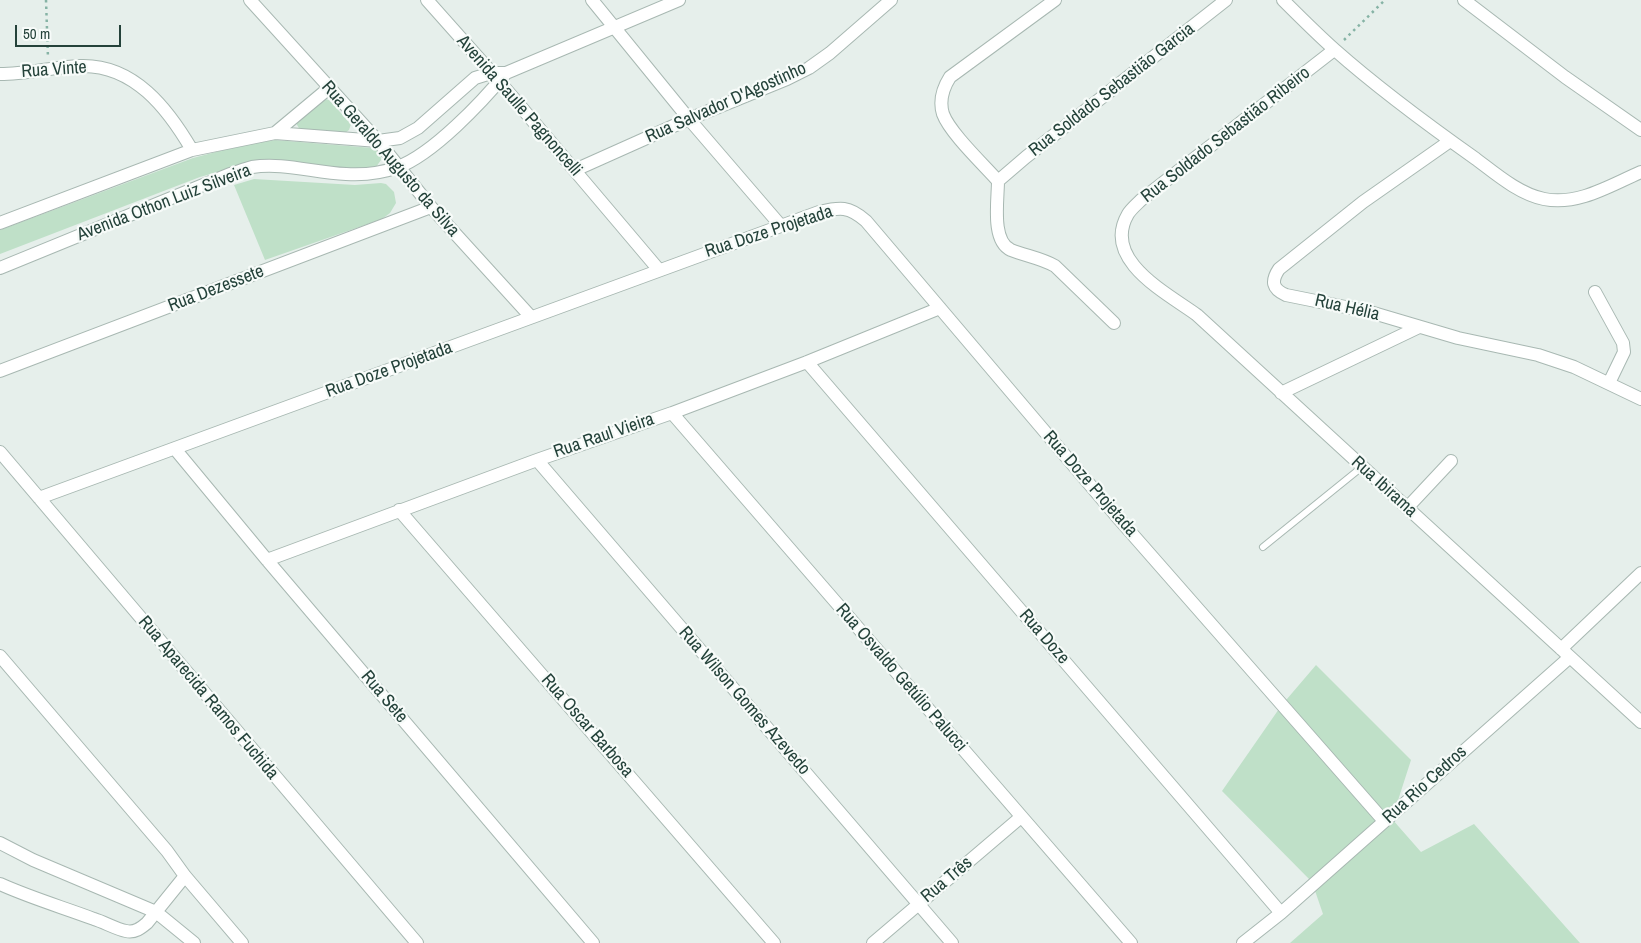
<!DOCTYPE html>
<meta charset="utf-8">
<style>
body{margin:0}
#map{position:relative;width:1641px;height:943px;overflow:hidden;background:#e6efeb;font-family:"Archivo Narrow",sans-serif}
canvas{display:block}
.scale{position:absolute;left:15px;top:25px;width:106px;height:22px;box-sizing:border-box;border:2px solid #24423a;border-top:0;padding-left:6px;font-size:15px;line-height:18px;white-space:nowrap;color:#24423a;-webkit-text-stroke:4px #f7fbf9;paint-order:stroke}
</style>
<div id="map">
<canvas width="1641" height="943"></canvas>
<div class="scale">50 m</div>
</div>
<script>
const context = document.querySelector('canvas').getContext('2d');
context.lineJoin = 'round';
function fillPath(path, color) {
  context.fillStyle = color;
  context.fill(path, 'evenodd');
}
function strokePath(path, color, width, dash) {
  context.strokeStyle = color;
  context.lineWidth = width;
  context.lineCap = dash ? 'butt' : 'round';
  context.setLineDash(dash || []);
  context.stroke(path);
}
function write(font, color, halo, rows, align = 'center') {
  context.font = font + ' "Archivo Narrow",sans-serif';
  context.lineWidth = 4.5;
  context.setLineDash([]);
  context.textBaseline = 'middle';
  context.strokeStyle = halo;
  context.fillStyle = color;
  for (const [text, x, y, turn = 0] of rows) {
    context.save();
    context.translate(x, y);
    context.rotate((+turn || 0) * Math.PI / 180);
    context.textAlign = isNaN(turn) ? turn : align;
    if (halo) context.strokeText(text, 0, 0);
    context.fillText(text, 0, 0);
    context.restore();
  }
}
const green = new Path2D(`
 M325 99 329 100 351 124 349 130 345 133 300 130 296 123Z
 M275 140 373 148 380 153 381 160 376 167 357 170 250 163 200 177 0 254V230L193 158 246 144Z
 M254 179 355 185 381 183 386 184 394 192 396 203 390 213 382 219 265 260 234 185Z
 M1316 665 1411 760 1392 819 1421 852 1474 824 1580 943H1290L1323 914 1312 882 1222 791 1281 706Z`);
const path = new Path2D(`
 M46 0 48 58
 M1344 40 1385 0`);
const service = new Path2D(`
 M1263 547 1362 467`);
const minor = new Path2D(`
 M250 0 378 141 431 207 531 317
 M427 0 499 81 659 270
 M592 0 689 119 781 226
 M1055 0 950 77C943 88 939 101 943 114 950 133 984 165 998 181 998 200 991 241 1011 250 1026 256 1041 258 1055 266L1114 323
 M1283 0C1300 17 1317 34 1335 50 1379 89 1428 125 1476 159 1496 174 1519 194 1544 199 1578 206 1611 185 1641 172
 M1464 0 1565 77 1641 130
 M1334 50 1141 200C1137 204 1131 209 1128 214 1101 260 1167 293 1197 315L1641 722
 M0 74C27 74 53 67 80 66 134 64 168 109 192 150
 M275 133 329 88
 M1450 141 1363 202 1279 269C1271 281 1272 289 1286 295L1370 312 1458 338 1538 355 1574 367 1641 399
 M575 170 689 119 787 79 809 68 830 53 891 0
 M998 181 1026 157 1226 0
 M0 223 192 150 275 133 378 141 400 138 418 128 475 78 491 73H506L679 0
 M0 268 230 174C237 172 244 169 252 167 283 162 315 173 346 174 363 175 382 173 398 167 433 154 482 102 506 73
 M1595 292 1623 343 1624 352 1609 383
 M807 362 1281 913
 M0 371 431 207
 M1281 393 1419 327
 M672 413 1131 943
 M175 449 267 560 593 943
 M0 452 417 943
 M537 460 952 943
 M39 498 819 212C840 207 849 206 866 221L1119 519 1384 821
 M1407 508 1451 461
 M399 510 774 943
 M267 560 537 460 672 413 807 362 940 308
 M1561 649 1641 573
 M0 656 167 851 185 876 242 943
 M0 843 33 860 156 912 194 943
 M0 884C31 898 62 907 94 919 104 922 116 929 126 931 135 933 141 928 147 923L185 876
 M873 943 1021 817
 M1243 943 1281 913 1570 657`);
const streetNames = [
 ["Rua Vinte",54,70,-4],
 ["Rua Soldado Sebastião Garcia",1112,90,-38],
 ["Rua Salvador D'Agostinho",726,103,-24],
 ["Avenida Saulle Pagnoncelli",519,106,49],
 ["Rua Soldado Sebastião Ribeiro",1226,135,-38],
 ["Rua Geraldo Augusto da Silva",390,159,49],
 ["Avenida Othon Luiz Silveira",164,203,-21],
 ["Rua Doze Projetada",769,232,-18],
 ["Rua Dezessete",216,289,-21],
 ["Rua Hélia",1347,308,13],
 ["Rua Doze Projetada",389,370,-20],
 ["Rua Raul Vieira",604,436,-19],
 ["Rua Doze Projetada",1090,484,49],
 ["Rua Ibirama",1384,487,42],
 ["Rua Doze",1044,637,49],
 ["Rua Osvaldo Getúlio Palucci",901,678,49],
 ["Rua Sete",384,697,50],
 ["Rua Aparecida Ramos Fuchida",208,698,50],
 ["Rua Wilson Gomes Azevedo",744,701,49],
 ["Rua Oscar Barbosa",587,726,49],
 ["Rua Rio Cedros",1425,785,-42],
 ["Rua Três",947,880,-40]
];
fillPath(green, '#bfe0c8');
strokePath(service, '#a8b8b2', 8);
strokePath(minor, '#a8b8b2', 14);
strokePath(path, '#86b3a5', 2.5, [2.5, 4]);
strokePath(service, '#fff', 6);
strokePath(minor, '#fff', 12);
write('18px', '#24423a', '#f7fbf9', streetNames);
</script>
